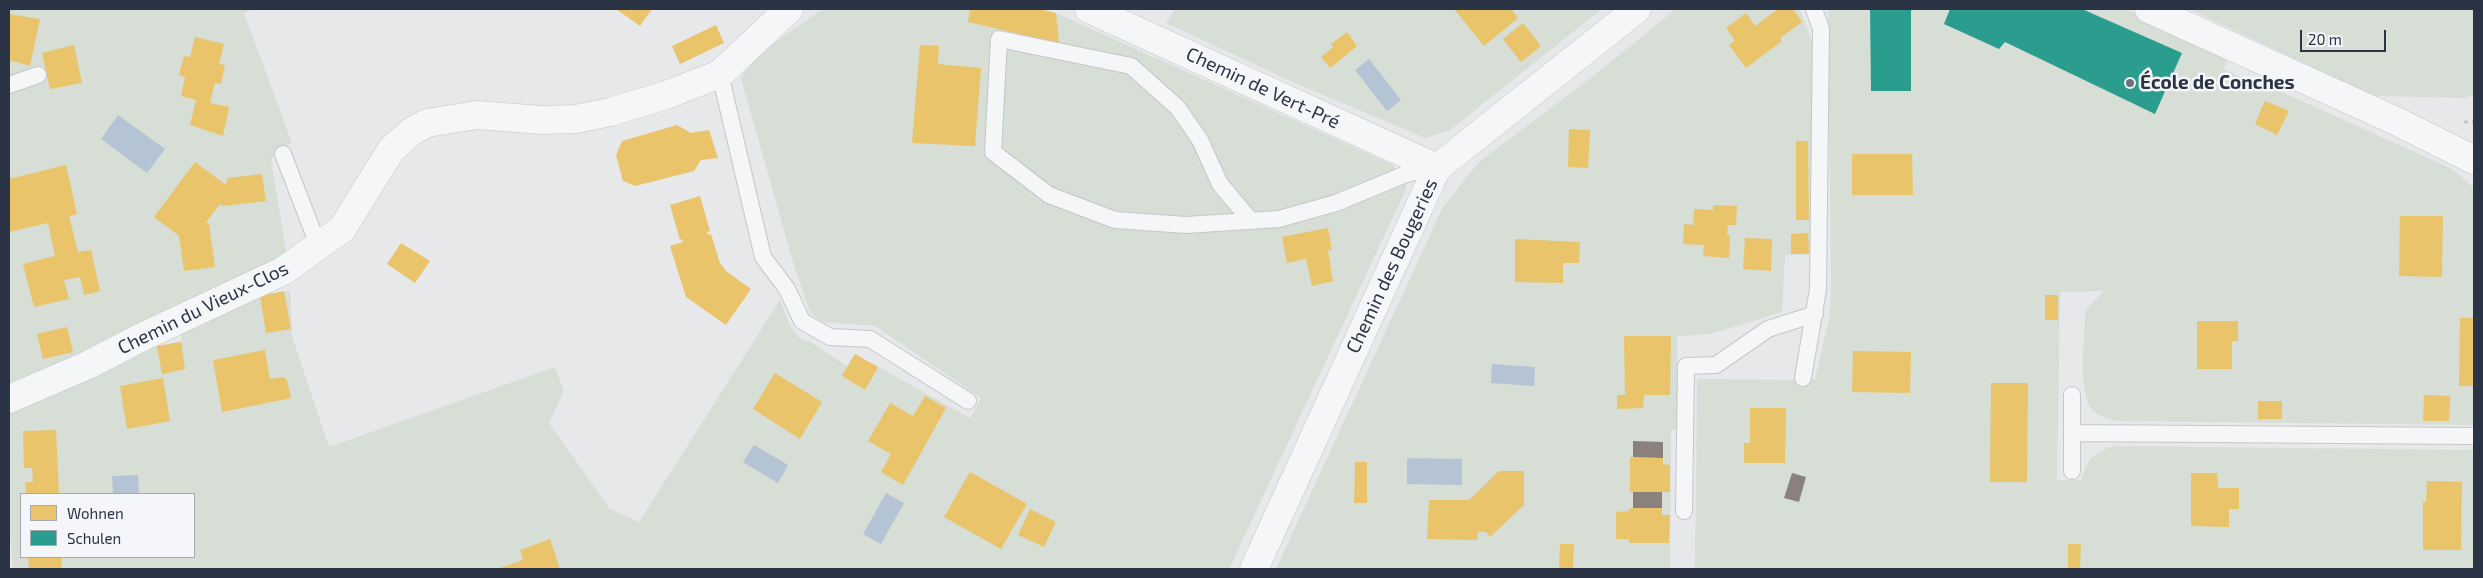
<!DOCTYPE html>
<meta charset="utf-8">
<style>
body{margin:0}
#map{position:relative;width:2483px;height:578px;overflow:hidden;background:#e6e8ea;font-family:"Exo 2",sans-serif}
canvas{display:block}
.frame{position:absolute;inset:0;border:10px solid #2b3445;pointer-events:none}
.legend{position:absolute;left:20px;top:493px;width:175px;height:65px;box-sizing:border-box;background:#f4f6f9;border:1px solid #a4a8b1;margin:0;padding:6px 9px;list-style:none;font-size:15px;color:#2b3445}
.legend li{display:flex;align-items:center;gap:10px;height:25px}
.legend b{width:25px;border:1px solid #a4a8b1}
.scale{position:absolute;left:2300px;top:30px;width:86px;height:22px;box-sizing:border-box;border:2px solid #2b3445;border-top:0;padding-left:6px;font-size:15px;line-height:18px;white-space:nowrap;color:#2b3445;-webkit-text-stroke:4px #f4f6f9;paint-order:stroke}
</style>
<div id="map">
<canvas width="2483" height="578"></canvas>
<div class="frame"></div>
<ul class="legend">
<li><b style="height:14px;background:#e9c46a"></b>Wohnen</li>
<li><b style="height:14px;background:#2a9d8f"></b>Schulen</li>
</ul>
<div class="scale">20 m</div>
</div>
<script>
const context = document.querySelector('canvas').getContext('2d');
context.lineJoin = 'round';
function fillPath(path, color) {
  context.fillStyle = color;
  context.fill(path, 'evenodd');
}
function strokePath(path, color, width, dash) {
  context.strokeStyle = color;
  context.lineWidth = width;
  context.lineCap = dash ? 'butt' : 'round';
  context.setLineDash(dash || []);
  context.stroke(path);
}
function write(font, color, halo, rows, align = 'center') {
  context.font = font + ' "Exo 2",sans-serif';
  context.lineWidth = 5;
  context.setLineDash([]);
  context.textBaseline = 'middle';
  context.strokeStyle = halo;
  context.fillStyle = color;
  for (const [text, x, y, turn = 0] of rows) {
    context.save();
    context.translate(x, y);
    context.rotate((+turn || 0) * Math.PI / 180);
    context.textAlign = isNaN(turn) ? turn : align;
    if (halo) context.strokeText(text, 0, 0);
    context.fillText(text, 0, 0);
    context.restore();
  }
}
const green = new Path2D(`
 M9 9H255L244 13 292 143 276 150 271 160 287 257 140 327 9 384Z
 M823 9H1039L1056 13 1393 165 1407 187 1229 569H13L9 517V407L156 342 158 346 182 341 181 330 258 296 290 291 292 336 329 447 555 367 564 391 549 423 610 509 639 522 780 300 789 324 799 338 811 342 847 366 855 354 970 418 981 398 875 326 823 322 810 312 794 266 741 78 758 54ZM21 494H194V557H21Z
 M1175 9H1602L1450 130 1425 138 1293 82 1166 23Z
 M1676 9H1800L1812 42 1813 254 1785 255 1782 312 1710 334 1677 336 1678 430H1671L1670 569H1276L1443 207 1479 162 1592 77Z
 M1828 9H2126L2228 57 2224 69 2256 84 2262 83 2452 169 2474 188V422L2472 425 2117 421C2107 418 2096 416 2090 407 2078 385 2085 336 2085 311L2104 291 2060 292 2057 480H2082C2087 458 2093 453 2114 446L2472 450 2474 453V569H1695L1697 379 1815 380 1830 315 1831 289Z
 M2189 9H2474V95L2464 98 2374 96Z`);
const water = new Path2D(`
 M1369 59 1401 100 1387 111 1355 70Z
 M118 115 165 149 147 173 101 139Z
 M1492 364 1535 367 1534 386 1491 383Z
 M754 445 788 465 778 483 743 462Z
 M1407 458 1462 459V485L1407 484Z
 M138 475 139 494H113L112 476Z
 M886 493 904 503 881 544 863 534Z`);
const homes = new Path2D(`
 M616 9H652L640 26Z
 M970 9H1039L1056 13 1059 43 968 22Z
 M1454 9H1511L1518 18 1484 46Z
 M1778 9H1793L1802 22 1780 38 1782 41 1746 68 1729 45 1735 41 1726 28 1746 13 1755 26Z
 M9 14 40 19 30 66 9 60Z
 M1523 23 1541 46 1521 62 1503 39Z
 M716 25 724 43 680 64 672 46Z
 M1347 32 1357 46 1330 68 1321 57 1333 47 1331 44Z
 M195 37 224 44 219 64 225 65 221 84 215 83 210 103 229 107 223 136 190 125 196 100 181 96 185 77 179 75 184 56 190 57Z
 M74 45 82 83 50 89 42 53Z
 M920 45 939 46 938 64 981 68 975 146 912 143Z
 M2265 101 2289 111 2277 135 2255 124Z
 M677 125 691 133 709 130 718 158 701 160 694 171 635 186 623 181 616 155 622 141Z
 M1569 129 1590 130 1588 168 1568 167Z
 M1796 141H1808L1809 220H1796Z
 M1852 154H1912L1913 195H1852Z
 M195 162 226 185 228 178 262 174 266 201 223 206 220 204 206 222 209 224 215 267 184 271 179 236 154 217Z
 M66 165 77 214 69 216 78 252 91 250 100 291 84 295 80 277 64 280 69 299 34 307 23 264 55 256 48 223 9 232V179Z
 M700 196 710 231 707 232 708 235 711 234 720 263 726 271 751 289 726 325 686 297 670 246 683 242 682 239 680 240 670 205Z
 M1713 205 1737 206 1736 225H1728L1727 235H1730L1729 258 1703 256 1704 245 1683 244 1684 224 1693 225 1694 209 1713 210Z
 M2400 216H2443L2442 277 2399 276Z
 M1328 228 1332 250H1328L1333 281 1312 286 1306 259 1287 263 1282 237Z
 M1808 233 1809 254H1791V234Z
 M1745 238 1772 239 1771 271 1743 269Z
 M1515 239 1580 242 1579 263H1563V283L1515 282Z
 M401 243 430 261 415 283 387 264Z
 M284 291 291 329 266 333 260 296Z
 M2045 295H2058V320H2045Z
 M2460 318H2474V386H2459Z
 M2197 321H2238V341H2232V369H2197Z
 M67 327 73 352 43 359 37 334Z
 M1624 336H1671L1670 395H1644L1643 408 1617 409V395H1625Z
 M181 342 185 369 162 374 157 346Z
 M265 350 270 379 283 377 287 380 291 398 222 412 213 360Z
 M1853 351 1911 352 1910 393 1852 392Z
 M855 354 878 367 865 390 842 376Z
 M775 373 822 402 800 439 753 409Z
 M163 378 170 421 127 429 120 386Z
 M1991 383H2028L2027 482H1990Z
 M2424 395 2450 396 2449 421H2423Z
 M925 396 946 408 903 485 881 472 891 454 868 441 890 403 913 416Z
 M2258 401H2282V419H2258Z
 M1750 408H1786L1785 463H1744V443H1750Z
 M56 430 59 494H26L25 482H33L32 468H24L23 431Z
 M1630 457 1663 458V464L1670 465V492H1630Z
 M1355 462H1367V503H1354Z
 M1499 471H1524V505L1490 537 1486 532H1478V540L1427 539 1429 500H1469Z
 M970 472 1027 504 1001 549 944 517Z
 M2191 473H2217L2218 488H2239V509H2229V527L2191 526Z
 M2427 481 2462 482 2461 550H2423V502H2426Z
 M1630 508H1662V515H1670L1669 543H1629V539H1616V512L1629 511Z
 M1030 509 1056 522 1044 547 1018 535Z
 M550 539 560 569H497L523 560 520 550Z
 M1560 544H1574L1573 569H1559Z
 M2068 544H2081L2080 569H2068Z
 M28 557H61L62 569H29Z`);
const schools = new Path2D(`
 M1870 9H1911V91H1871Z
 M1950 9H2082L2182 53 2155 114 2005 42 1999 49 1944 24Z`);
const industry = new Path2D(`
 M1633 441 1663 442V458L1633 457Z
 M1792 473 1806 477 1799 502 1784 498Z
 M1633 492H1662V508H1633Z`);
const path = new Path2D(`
 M2464 122H2474`);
const lane = new Path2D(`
 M720 74 763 257 787 289 802 321 830 337 870 339 968 401
 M9 85 38 75
 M283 154 318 245
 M1251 221 1220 184 1200 140 1178 108 1131 66 999 39 993 152 1049 195 1115 220 1186 225 1279 219 1336 203 1406 174 1436 168
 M1803 378 1818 289 1821 29 1814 9
 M2072 395V471
 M2072 433 2474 436
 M1684 511 1686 366 1716 365 1768 329 1815 314`);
const street = new Path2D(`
 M1089 9 1437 168
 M2149 9 2396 121 2474 160
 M9 399 88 365 142 337 283 271 342 229 391 150 411 132 427 123 477 115 542 120 576 119 610 112 666 95 720 74 789 9
 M1254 569 1437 168 1637 9`);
const markers = [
 [2130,83,5,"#6c737f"]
];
const poiNames = [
 ["École de Conches",2140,83]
];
const streetNames = [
 ["Chemin de Vert-Pré",1263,88,25],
 ["Chemin des Bougeries",1392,266,-65],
 ["Chemin du Vieux-Clos",203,308,-26]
];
fillPath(green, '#d6ded6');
fillPath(water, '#b4c4d5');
fillPath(homes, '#e9c46a');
fillPath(schools, '#2a9d8f');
fillPath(industry, '#8a817c');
strokePath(lane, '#c4c6c8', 18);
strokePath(street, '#c4c6c8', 29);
strokePath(path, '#c5c6ca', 3, [4, 4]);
strokePath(lane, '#f5f6f7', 16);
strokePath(street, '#f5f6f7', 28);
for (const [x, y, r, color] of markers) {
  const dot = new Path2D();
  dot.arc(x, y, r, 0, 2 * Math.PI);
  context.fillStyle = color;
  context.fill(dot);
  strokePath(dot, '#f4f6f9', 2);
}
write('bold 19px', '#2b3445', '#f4f6f9', poiNames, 'left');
write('19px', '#2b3445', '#f4f6f9', streetNames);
</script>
